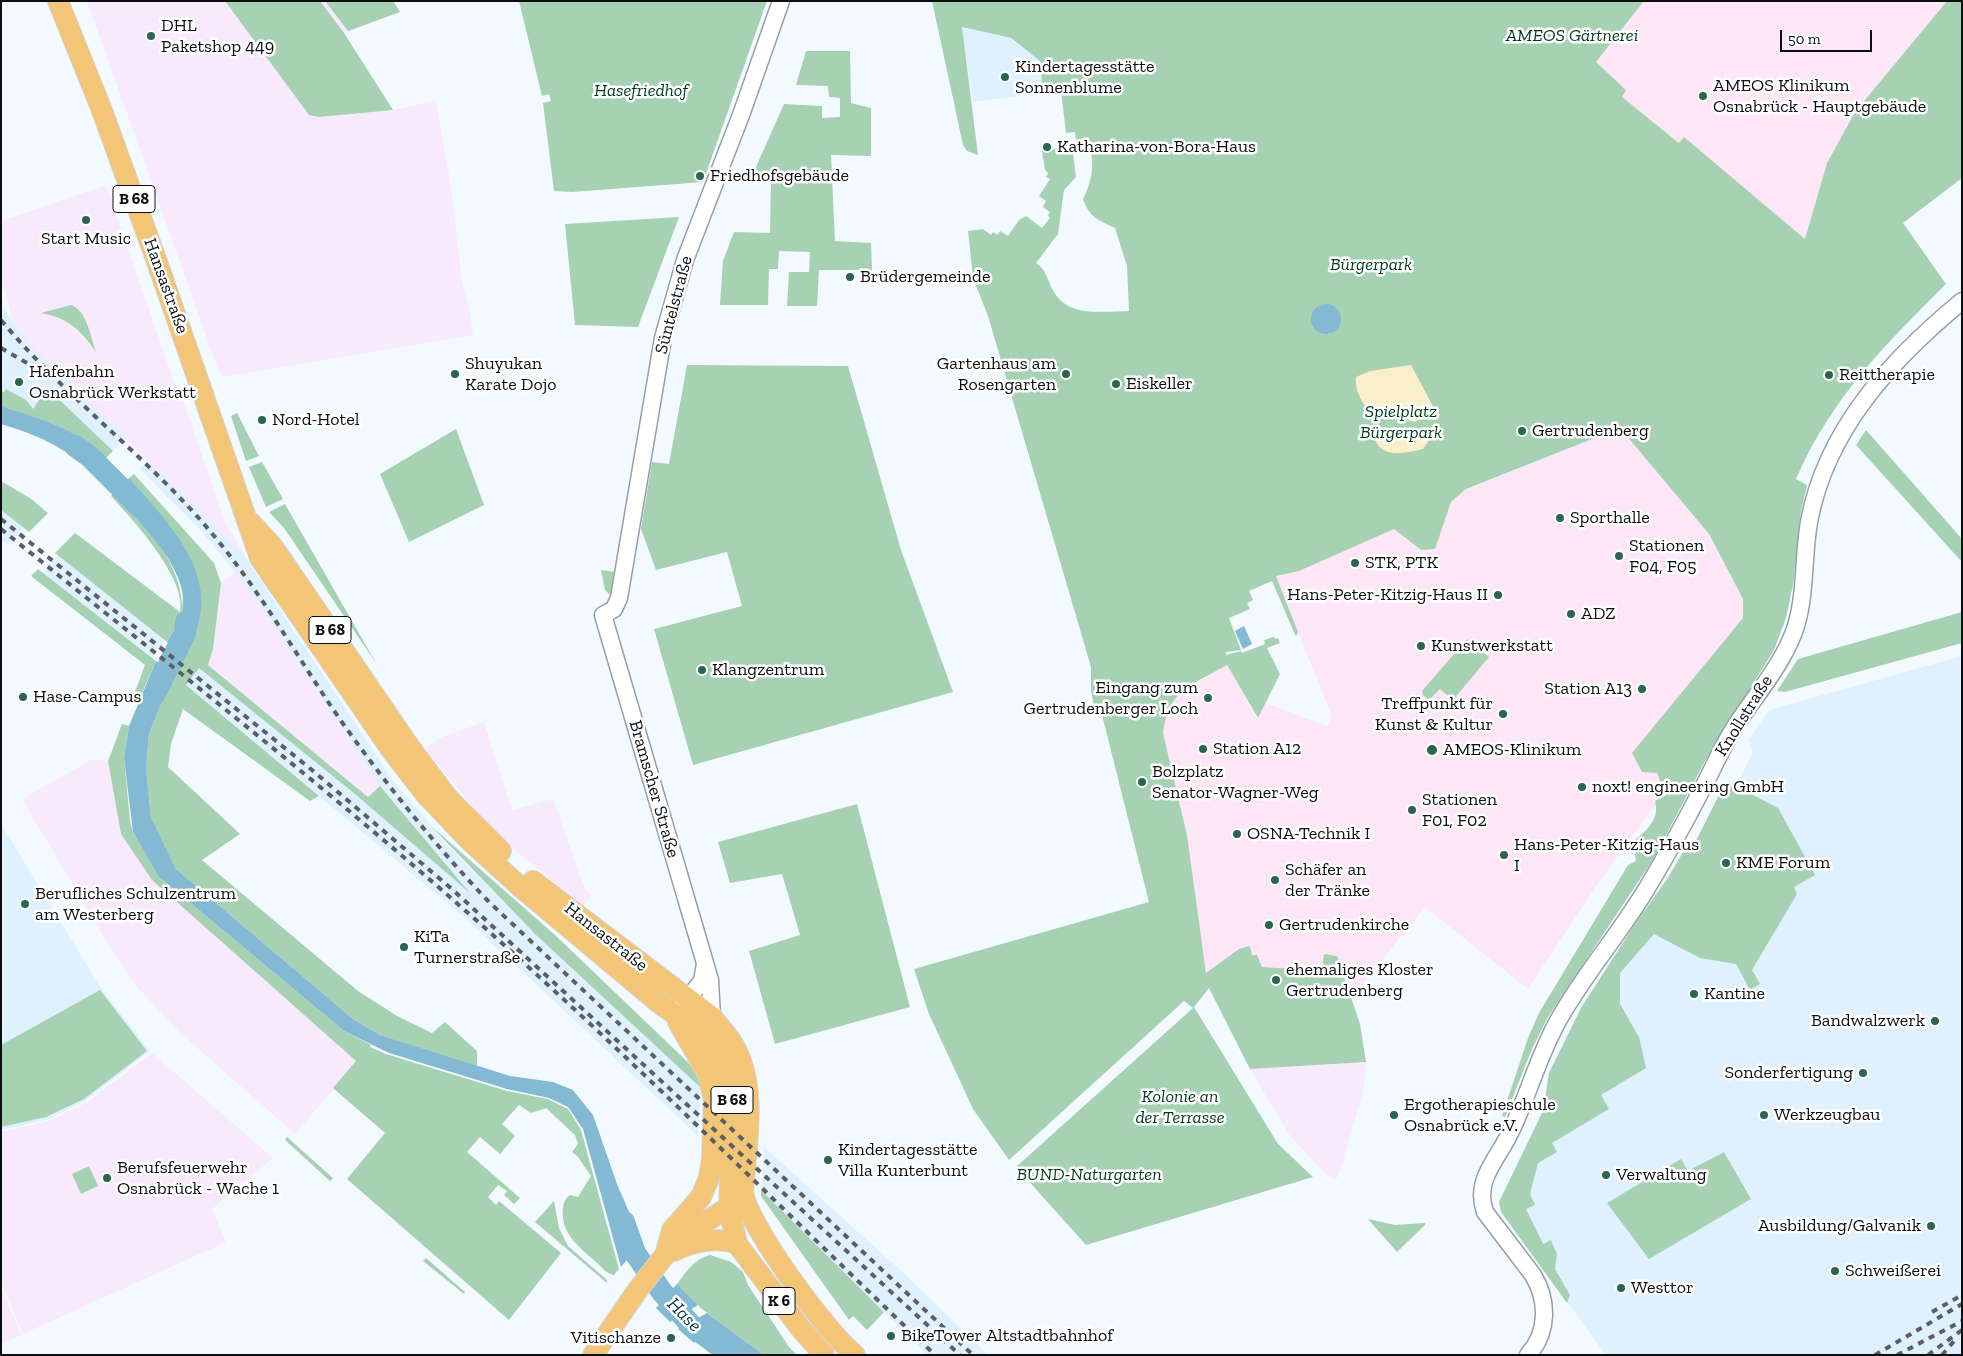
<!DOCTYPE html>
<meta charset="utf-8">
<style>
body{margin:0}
#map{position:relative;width:1963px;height:1356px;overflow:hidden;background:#f3faff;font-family:"Zilla Slab",serif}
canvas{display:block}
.frame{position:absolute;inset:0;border:2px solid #0b0e11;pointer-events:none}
.scale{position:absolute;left:1780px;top:30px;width:92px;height:22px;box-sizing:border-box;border:2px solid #0b0e11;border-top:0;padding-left:6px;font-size:15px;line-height:18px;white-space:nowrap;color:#0b0e11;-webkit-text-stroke:4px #fff;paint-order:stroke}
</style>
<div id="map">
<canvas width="1963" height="1356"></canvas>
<div class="frame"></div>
<div class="scale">50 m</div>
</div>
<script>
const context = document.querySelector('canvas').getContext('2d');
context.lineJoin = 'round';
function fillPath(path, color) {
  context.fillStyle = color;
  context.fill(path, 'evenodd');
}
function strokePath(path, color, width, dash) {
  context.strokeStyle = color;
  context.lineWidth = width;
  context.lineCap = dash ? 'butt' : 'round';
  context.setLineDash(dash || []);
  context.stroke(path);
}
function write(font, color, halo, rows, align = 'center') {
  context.font = font + ' "Zilla Slab",serif';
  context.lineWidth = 5;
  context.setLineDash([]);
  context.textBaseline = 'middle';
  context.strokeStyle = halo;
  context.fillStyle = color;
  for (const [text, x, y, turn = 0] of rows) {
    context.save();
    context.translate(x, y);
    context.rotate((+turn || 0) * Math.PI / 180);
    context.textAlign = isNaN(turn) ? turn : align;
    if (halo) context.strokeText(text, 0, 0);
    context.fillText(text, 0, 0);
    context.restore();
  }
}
const commercial = new Path2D(`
 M87 1H393L400 12 344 33 393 110 436 100 450 181 462 281 469 308 473 335 224 377 219 372Z
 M106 185 174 382 180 392 225 522 244 555 36 351 12 319 6 294 1 283V221Z
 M235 572 251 592 380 786 369 797 208 665 213 649 221 583Z
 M484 722 512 810 553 799 585 889 592 894 583 906 506 843 484 820 427 752 428 746 442 737Z
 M93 759 108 761 121 834 217 938 357 1062 295 1134 178 1031 139 989 110 947 22 799Z
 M152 1053 273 1158 212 1209 226 1242 23 1334 1 1282V1132L49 1121 86 1103Z
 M1366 1062 1364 1086 1359 1106 1338 1177 1334 1179 1329 1177 1290 1136 1250 1069Z
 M1 1287 22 1335 1 1344Z`);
const built = new Path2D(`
 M961 27 1010 38 1040 61 1043 93 973 102Z
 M1 305 36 351 126 438 113 451 47 389 33 410 6 389 4 392 1 391Z
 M149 461 244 555 392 779 447 845 535 934 701 1088 698 1136 464 917 186 685 199 668 355 794 467 889 380 786 251 592 204 534 140 469Z
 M1 510 23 527 8 545 1 539Z
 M58 555 165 641 152 657 43 573Z
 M1962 656V1355H1606L1501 1212 1499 1202 1543 1111 1549 1073 1581 1008 1637 921 1667 879 1688 844 1697 839 1726 781 1736 785 1753 753 1749 740 1769 710Z
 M1 824 101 988 150 1051 85 1101 49 1119 1 1130Z
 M764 1147 907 1276 988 1355H927L761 1190Z`);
const medical = new Path2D(`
 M1644 1H1947L1855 112 1827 163 1805 239 1685 138 1680 143 1621 97 1626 90 1596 62Z
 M1620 428 1709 534 1743 599V618L1683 768 1596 886 1528 989 1425 907 1362 985 1350 995 1360 1024 1366 1062 1250 1069 1209 988 1201 942 1187 835 1163 733 1165 716 1171 701 1178 694 1227 665 1257 718 1266 703 1327 726 1332 716 1275 576 1299 571 1394 529 1421 550 1446 514 1451 502 1467 489Z`);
const green = new Path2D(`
 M225 1H320L344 33 393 110 319 117 309 115Z
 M325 1H393L400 12 348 31Z
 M519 1H767L703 182 572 192 554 191 543 103 551 101 549 94 542 96Z
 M932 1H1644L1596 62 1626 90 1622 97 1679 143 1684 137 1805 239 1827 163 1855 112 1947 1H1962V178L1903 223 1946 284C1884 346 1832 397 1796 479L1807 485 1801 511 1793 585 1786 618 1774 650 1705 761 1654 858 1548 1017 1532 1049 1505 1117 1502 1116 1528 1038 1539 1013 1628 865 1636 861 1633 841C1647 831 1660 819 1655 801L1666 795 1657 773 1642 772 1632 753 1743 618V599L1709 534 1620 428 1466 489 1451 502 1435 549 1421 550 1394 529 1299 571 1276 576 1298 632 1296 637 1272 581 1249 591 1253 600 1247 603 1250 609 1229 618 1241 650 1226 652V655L1241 651 1242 653 1265 644 1264 640 1274 637 1275 639 1278 638 1280 643 1267 648 1280 674 1258 718 1227 665C1191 686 1169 688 1163 733L1187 835 1206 973 1239 949 1250 946 1252 955H1257L1262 967 1322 971 1324 954 1337 956 1360 1024 1366 1062 1250 1069 1209 988 1194 1007 1278 1144 1313 1177 1086 1245 1016 1167 1193 1008 1184 1001 1009 1160 973 1109 929 1014 914 969 1149 902 1102 715 1095 712 1091 690V667L988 316 973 278 968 231 983 229 991 235 993 232 997 235 1000 231 1008 236 1019 220 1026 216 1042 228 1050 218 1048 215 1050 212 1043 207 1046 201 1039 196 1050 179 1046 177 1048 173 1045 170 1042 151 1072 147 1076 177 1064 190 1058 234 1036 263C1048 271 1047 281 1054 292 1069 318 1103 311 1129 311L1127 266 1115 228C1098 220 1090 218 1083 199 1091 183 1094 170 1091 152L1077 147 1075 132 1066 133 1061 91 1043 93 1040 61 1011 38 962 27 978 155 967 151 963 145Z
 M806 51H850L851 103 871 108V156L831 155 835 241 871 243 872 270H819L817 306H787L789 272H809L810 252 779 251 778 269H769L768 305H720L723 261 734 232 770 233 771 181 752 176 784 104 822 106V118L840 117V98L829 97 828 86 796 85Z
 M679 217 638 327 575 325 565 224Z
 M71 305C87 310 91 338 96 352 81 330 68 318 41 313Z
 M687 365 848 366 901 550 953 692 693 765 654 629 742 606 727 552 656 570 641 529 652 462 669 464Z
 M47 388 113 451 107 457C72 427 43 420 1 406V391L4 392 6 389 26 400 33 409Z
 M237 413 259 456 246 461 231 416Z
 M456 429 484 505 409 542 380 474Z
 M1866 430 1962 539V562L1856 445Z
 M262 462 283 499 266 507 249 467Z
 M134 474 214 563 221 583 213 649 208 665 368 797 380 786 470 893 355 794 199 668 186 685 319 796 310 801 183 709 171 744 168 767 240 834 202 860 358 991 397 1016 432 1033 445 1022 477 1051V1066L380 1035 353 1019 176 869 155 827 151 818 146 768 149 734 173 674 187 648 176 626 167 642 55 553 75 533 180 612C187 578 132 519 111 496L113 493C146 529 184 562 182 614L185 549 129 478Z
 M1 481 30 498 48 513 29 532 1 510Z
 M285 504 376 663 284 528 269 512Z
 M38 569 156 661 138 702 132 700 145 665 31 576Z
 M601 570 616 572 613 593 610 595 605 590Z
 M1962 612V643L1785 692 1777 691 1798 659Z
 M1467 639 1489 657 1453 700 1440 689 1429 700 1423 695 1422 691Z
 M122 724 129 726 124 758 130 821 133 832 158 876 344 1031 371 1045 370 1047 386 1054 507 1091 548 1099 568 1109 581 1130 619 1269 614 1275C606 1274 601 1266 595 1261 578 1246 560 1233 563 1208 564 1202 565 1198 570 1195L578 1197 591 1176 578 1157 572 1152 578 1144 575 1135 546 1108 531 1113 519 1105 502 1124 515 1136 500 1154 480 1137 467 1152 520 1198 514 1204 504 1195 507 1191 498 1185 488 1197 496 1205 499 1201 561 1253 509 1320 347 1179 385 1133 333 1088 356 1061 152 880 121 834 108 761Z
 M1726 781 1778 808 1815 875 1794 887 1797 894 1752 970 1760 984 1750 990 1736 964 1700 958 1654 934 1620 973V1004L1639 1037 1646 1068 1601 1095 1609 1109 1552 1143 1557 1152 1538 1163 1530 1194 1535 1205 1526 1209 1543 1244 1551 1240 1557 1254 1555 1269 1570 1295 1567 1303 1501 1212 1499 1202 1543 1111 1549 1073 1581 1008 1637 921 1667 879 1688 844 1697 839Z
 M857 804 910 1007 775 1044 749 951 800 935 782 874 730 883 718 842Z
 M430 825 555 935 695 1069 701 1088 535 934Z
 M100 990 147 1051 84 1099 46 1117 1 1127V1045Z
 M287 1137 333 1178 330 1181 285 1140Z
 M1724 1152 1751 1199 1649 1259 1607 1203 1681 1159 1688 1171Z
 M89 1166 98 1186 81 1194 72 1174Z
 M761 1190 884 1312 867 1330 853 1316 849 1320 761 1196Z
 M554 1201 559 1228 568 1246 607 1280V1283L535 1222Z
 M1368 1219 1395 1225 1425 1223V1225L1397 1252Z
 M710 1255 731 1262 743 1272 748 1285 789 1347 797 1355H764L702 1309 677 1284C686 1272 694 1259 710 1255Z
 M426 1258 465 1292 464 1294 423 1261Z`);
const sand = new Path2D(`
 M1411 365 1435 410 1414 422 1392 415 1380 418C1366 410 1354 394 1356 377L1370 371Z
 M1430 432V439L1423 449C1406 453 1383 459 1375 440L1407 433Z`);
const water = new Path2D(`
 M1311 319a15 15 0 1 1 30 0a15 15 0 1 1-30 0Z
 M1 406C42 419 74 428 107 457L91 472C65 447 35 434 1 424Z
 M129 478C164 519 217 568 197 628 194 637 188 646 183 655L167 642C172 633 179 624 182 614 193 572 139 522 113 493Z
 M1244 626 1252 644 1243 649 1235 631Z
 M156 661 173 674 149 734 146 768 151 818 176 869 353 1019 380 1035 510 1076 553 1082 573 1090 593 1115 617 1184 642 1242 621 1267 583 1129 568 1107 549 1098 507 1089 389 1053 344 1031 158 876 133 832 124 758 129 726Z
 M677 1284 698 1305 670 1322 656 1308Z
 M707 1313 764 1355H726L700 1335 694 1343 678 1329Z`);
const river = new Path2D(`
 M75 446 89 456 141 508
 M154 695 185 633 186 622
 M624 1222 635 1253 662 1292 691 1325 731 1355`);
const minor = new Path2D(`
 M681 1007 702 981 705 964
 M712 1017 710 980 603 615 614 609 619 598 663 338 685 260 741 115 781 1
 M1528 1355C1549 1332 1548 1300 1533 1275L1485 1212C1474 1181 1496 1161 1509 1135 1528 1097 1538 1056 1559 1019 1586 971 1623 930 1650 883 1668 853 1685 822 1701 791 1712 771 1721 749 1733 730 1753 698 1785 662 1796 626 1806 593 1803 556 1809 522 1826 429 1892 359 1962 301`);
const major = new Path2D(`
 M58 1 101 108 156 259 260 558 392 751 427 796 469 840 517 884 659 1003 704 1035 720 1054 730 1079 733 1106 729 1208 737 1244 801 1329 824 1355
 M251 523 273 547 409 746 448 798 501 851
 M533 881 712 1017C717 1024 724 1031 729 1038 760 1081 746 1144 743 1193L737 1202 699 1226 665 1255 637 1291 593 1355
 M743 1193C750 1228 826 1332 855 1355
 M667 1248 672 1230 701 1197 709 1178 712 1159 714 1100 708 1074 678 1022
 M674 1251C692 1242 717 1236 737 1244`);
const rail = new Path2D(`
 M1 320C69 402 158 464 223 547 266 601 300 661 339 718 385 783 434 844 489 902L973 1355
 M1 348 39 370
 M1 519 312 770 453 890 960 1355
 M1 529C167 663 335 794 494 936 645 1071 788 1215 935 1355
 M1932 1312 1962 1295
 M1875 1355 1962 1304
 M1897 1355 1962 1321
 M1928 1355 1962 1330
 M1942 1355 1955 1340`);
const markers = [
 [151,36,5,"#2a6550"],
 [1005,77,5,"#2a6550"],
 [1703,96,5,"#2a6550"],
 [1047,147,5,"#2a6550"],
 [700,176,5,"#2a6550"],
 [86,220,5,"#2a6550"],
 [850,277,5,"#2a6550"],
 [455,374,5,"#2a6550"],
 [1066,374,5,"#2a6550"],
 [1829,375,5,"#2a6550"],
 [19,382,5,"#2a6550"],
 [1116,384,5,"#2a6550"],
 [262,420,5,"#2a6550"],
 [1522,431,5,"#2a6550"],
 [1560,518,5,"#2a6550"],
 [1619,556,5,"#2a6550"],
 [1355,563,5,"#2a6550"],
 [1498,595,5,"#2a6550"],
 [1571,614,5,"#2a6550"],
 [1421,646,5,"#2a6550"],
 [702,670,5,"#2a6550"],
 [1642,689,5,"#2a6550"],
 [23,697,5,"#2a6550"],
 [1208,698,5,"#2a6550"],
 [1503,714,5,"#2a6550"],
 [1203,749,5,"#2a6550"],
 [1432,750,6,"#2a6550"],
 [1142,782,5,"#2a6550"],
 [1582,787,5,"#2a6550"],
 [1412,810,5,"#2a6550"],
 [1237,834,5,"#2a6550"],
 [1504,855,5,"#2a6550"],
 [1726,863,5,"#2a6550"],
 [1275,880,5,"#2a6550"],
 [25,904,5,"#2a6550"],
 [1269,925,5,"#2a6550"],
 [404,947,5,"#2a6550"],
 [1276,980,5,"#2a6550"],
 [1694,994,5,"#2a6550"],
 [1935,1021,5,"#2a6550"],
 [1863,1073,5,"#2a6550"],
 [1394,1115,5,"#2a6550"],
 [1764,1115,5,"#2a6550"],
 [828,1160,5,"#2a6550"],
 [1606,1175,5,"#2a6550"],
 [107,1178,5,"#2a6550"],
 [1931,1226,5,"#2a6550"],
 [1835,1271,5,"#2a6550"],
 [1621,1288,5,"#2a6550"],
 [891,1336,5,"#2a6550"],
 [671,1338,5,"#2a6550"]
];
const shields = [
 [134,199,42],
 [330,630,42],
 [732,1100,42],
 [779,1301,32]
];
const shieldNames = [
 ["B 68",134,199],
 ["B 68",330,630],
 ["B 68",732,1100],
 ["K 6",779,1301]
];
const poiNames = [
 ["DHL",161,26],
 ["Paketshop 449",161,47],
 ["Kindertagesstätte",1015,67],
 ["Sonnenblume",1015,88],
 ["AMEOS Klinikum",1713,86],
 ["Osnabrück - Hauptgebäude",1713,107],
 ["Katharina-von-Bora-Haus",1057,147],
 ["Friedhofsgebäude",710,176],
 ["Start Music",86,239,"center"],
 ["Brüdergemeinde",860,277],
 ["Shuyukan",465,364],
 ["Karate Dojo",465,385],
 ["Gartenhaus am",1056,364,"right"],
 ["Rosengarten",1056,385,"right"],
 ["Hafenbahn",29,372],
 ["Osnabrück Werkstatt",29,393],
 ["Reittherapie",1839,375],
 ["Eiskeller",1126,384],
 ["Nord-Hotel",272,420],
 ["Gertrudenberg",1532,431],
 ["Sporthalle",1570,518],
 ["Stationen",1629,546],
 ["F04, F05",1629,567],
 ["STK, PTK",1365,563],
 ["Hans-Peter-Kitzig-Haus II",1488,595,"right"],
 ["ADZ",1581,614],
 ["Kunstwerkstatt",1431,646],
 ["Klangzentrum",712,670],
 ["Eingang zum",1198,688,"right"],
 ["Gertrudenberger Loch",1198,709,"right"],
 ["Station A13",1632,689,"right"],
 ["Hase-Campus",33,697],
 ["Treffpunkt für",1493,704,"right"],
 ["Kunst & Kultur",1493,725,"right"],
 ["Station A12",1213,749],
 ["AMEOS-Klinikum",1443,750],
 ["Bolzplatz",1152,772],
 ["Senator-Wagner-Weg",1152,793],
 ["noxt! engineering GmbH",1592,787],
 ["Stationen",1422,800],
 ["F01, F02",1422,821],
 ["OSNA-Technik I",1247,834],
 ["Hans-Peter-Kitzig-Haus",1514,845],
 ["I",1514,866],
 ["KME Forum",1736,863],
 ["Schäfer an",1285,870],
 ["der Tränke",1285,891],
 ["Berufliches Schulzentrum",35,894],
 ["am Westerberg",35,915],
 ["Gertrudenkirche",1279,925],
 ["KiTa",414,937],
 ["Turnerstraße",414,958],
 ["ehemaliges Kloster",1286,970],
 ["Gertrudenberg",1286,991],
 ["Kantine",1704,994],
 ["Bandwalzwerk",1925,1021,"right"],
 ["Sonderfertigung",1853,1073,"right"],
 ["Ergotherapieschule",1404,1105],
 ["Osnabrück e.V.",1404,1126],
 ["Werkzeugbau",1774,1115],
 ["Kindertagesstätte",838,1150],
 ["Villa Kunterbunt",838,1171],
 ["Berufsfeuerwehr",117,1168],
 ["Osnabrück - Wache 1",117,1189],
 ["Verwaltung",1616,1175],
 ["Ausbildung/Galvanik",1921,1226,"right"],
 ["Schweißerei",1845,1271],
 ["Westtor",1631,1288],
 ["BikeTower Altstadtbahnhof",901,1336],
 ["Vitischanze",661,1338,"right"]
];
const parkNames = [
 ["AMEOS Gärtnerei",1572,36],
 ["Hasefriedhof",641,91],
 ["Bürgerpark",1371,265],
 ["Spielplatz",1401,412],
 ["Bürgerpark",1401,433],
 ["Kolonie an",1180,1097],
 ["der Terrasse",1180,1118],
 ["BUND-Naturgarten",1089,1175]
];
const streetNames = [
 ["Hansastraße",166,286,70],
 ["Süntelstraße",674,305,-75],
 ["Knollstraße",1744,716,-58],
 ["Bramscher Straße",654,789,74],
 ["Hansastraße",606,937,38]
];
const waterNames = [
 ["Hase",684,1315,45]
];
fillPath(commercial, '#f8e9fc');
fillPath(built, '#dff1fe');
fillPath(medical, '#fde7f6');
fillPath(green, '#a7d1b3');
fillPath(sand, '#f9efca');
fillPath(water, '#83b9d3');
strokePath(river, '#83b9d3', 22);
strokePath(minor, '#959fa7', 19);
strokePath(major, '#d3d4d4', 22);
strokePath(minor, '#fff', 16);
strokePath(major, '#f2c577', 20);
strokePath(rail, '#5b5f63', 4, [6, 6]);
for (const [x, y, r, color] of markers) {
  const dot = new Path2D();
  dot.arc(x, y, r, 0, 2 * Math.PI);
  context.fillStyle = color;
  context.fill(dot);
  strokePath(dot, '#fff', 2);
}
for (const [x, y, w] of shields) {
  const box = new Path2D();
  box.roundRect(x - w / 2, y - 13.5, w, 27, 4);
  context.fillStyle = '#fff';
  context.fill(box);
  strokePath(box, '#0b0e11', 1);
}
write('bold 16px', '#0b0e11', null, shieldNames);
write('18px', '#0b0e11', '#fff', poiNames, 'left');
write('italic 18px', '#00391b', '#fff', parkNames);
write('18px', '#0b0e11', '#fff', streetNames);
write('italic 19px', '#07384a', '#fff', waterNames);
</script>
